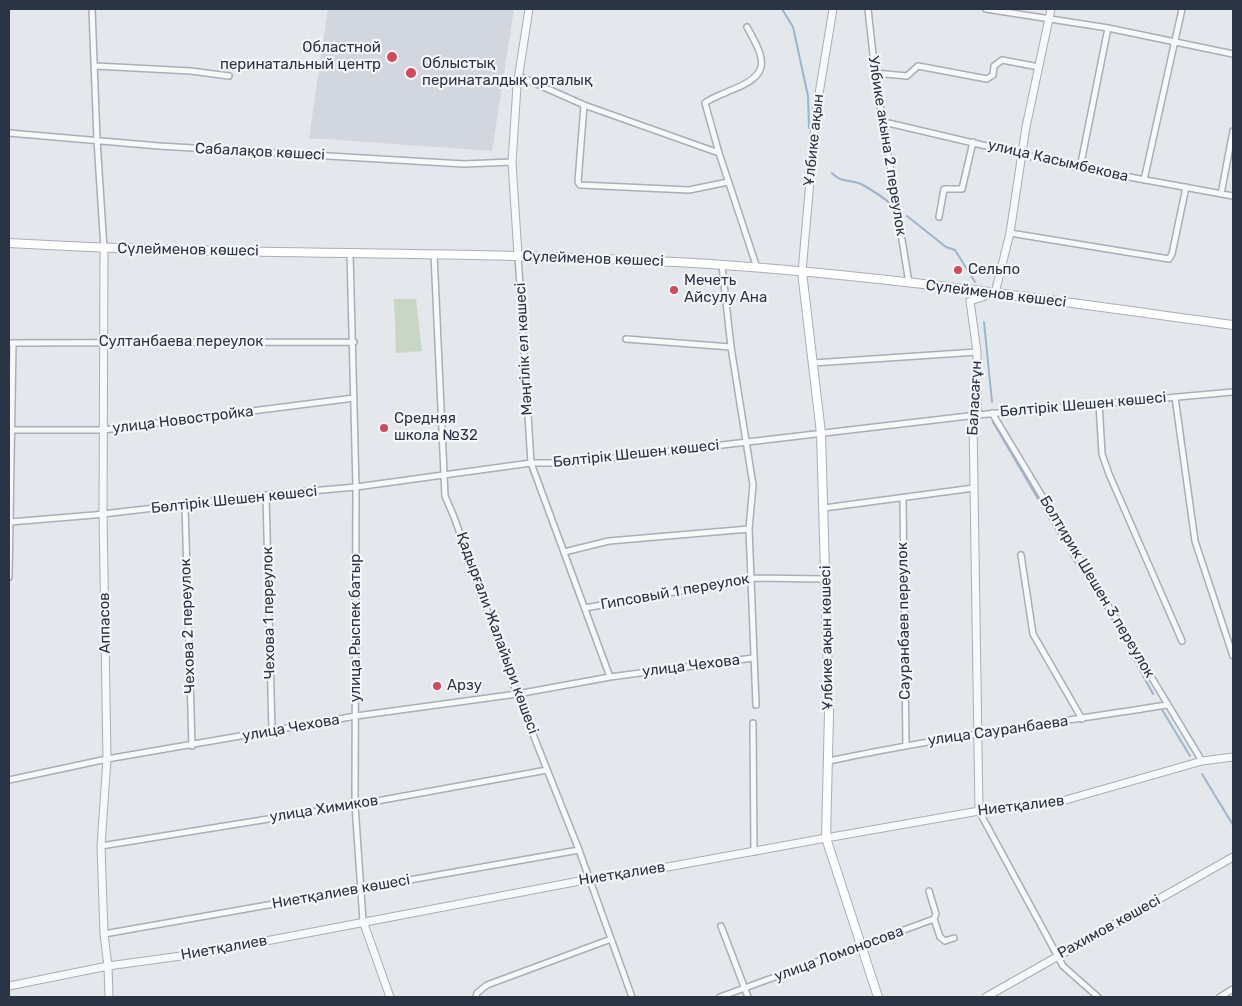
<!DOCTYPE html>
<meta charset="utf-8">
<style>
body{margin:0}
#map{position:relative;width:1242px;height:1006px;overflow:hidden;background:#e4e7ec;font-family:Rubik,sans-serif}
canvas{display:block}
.frame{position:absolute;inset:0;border:10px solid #2b3445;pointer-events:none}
</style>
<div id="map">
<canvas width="1242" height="1006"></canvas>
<div class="frame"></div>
</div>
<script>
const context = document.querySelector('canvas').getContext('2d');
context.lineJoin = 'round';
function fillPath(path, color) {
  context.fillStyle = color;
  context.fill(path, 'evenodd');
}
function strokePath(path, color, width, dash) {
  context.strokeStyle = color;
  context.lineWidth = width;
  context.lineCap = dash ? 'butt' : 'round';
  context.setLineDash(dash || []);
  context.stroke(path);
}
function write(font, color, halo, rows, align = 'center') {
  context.font = font + ' Rubik,sans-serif';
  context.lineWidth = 4.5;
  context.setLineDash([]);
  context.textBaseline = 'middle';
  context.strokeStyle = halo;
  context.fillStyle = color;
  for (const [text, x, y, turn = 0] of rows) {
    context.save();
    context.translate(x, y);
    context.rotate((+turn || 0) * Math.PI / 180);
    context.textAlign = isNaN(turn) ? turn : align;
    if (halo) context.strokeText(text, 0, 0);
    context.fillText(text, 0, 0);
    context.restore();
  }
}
const built = new Path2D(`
 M328 9H514L492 151 309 138Z`);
const green = new Path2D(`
 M394 299H416L422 351 396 353Z`);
const stream = new Path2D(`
 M782 9 793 27 808 96 809 128
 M832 173C841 183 849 179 861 184 872 190 883 197 892 205
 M907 216 946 247 955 250 975 282
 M984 322 992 402
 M993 422 1061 538
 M1070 554 1111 617 1153 694
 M1161 708 1190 756
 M1202 774 1233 825`);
const minor = new Path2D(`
 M92 9 97 140 104 249
 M868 9 875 73 909 283
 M986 9 1108 28 1233 54
 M96 66 191 71 229 76
 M875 73 907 76 918 66 987 79 993 75 994 66 1002 60 1039 67
 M519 76 584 105 719 153 757 268
 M584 105 578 182 580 185 689 190 728 182
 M884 122 1080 168 1233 196
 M9 133 159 146 464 164 512 162
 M719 153 705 103C711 98 721 95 729 91 772 75 766 61 747 27
 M1080 168 1108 28
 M1144 180 1182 9
 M1221 194 1233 131
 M939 217 944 189H962L973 142
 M1010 233 1169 259 1172 254 1186 187
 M350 253 356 487 355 805 363 921
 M434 254 445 496 454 517 517 694 579 850 632 997
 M518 255 531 463 610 677
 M722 266 731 347 753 485 749 529 756 705
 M626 339 731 347
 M9 343 354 342
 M813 363 977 352
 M1175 397 1195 541 1233 656
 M1099 403 1102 454 1109 474 1182 641
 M992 413 1202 761
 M12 430H103L354 398
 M266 495 272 732
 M903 498 906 745
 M185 505 192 746
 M824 508 974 488
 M10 522 94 515 266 495 356 487 531 463H569L977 415 1233 392
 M564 552 609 541 749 529
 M1021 555 1033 634 1082 719
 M9 577 13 343
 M585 608 752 578 826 579
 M753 723 754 852
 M829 761C941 737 1054 723 1167 705
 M9 780 107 759 356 716 517 694 610 677 753 658
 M979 811 1063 966 1098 997
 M101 846 355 805 547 770
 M934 919 940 937 945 941 954 938
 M721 926 748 997
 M104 934 579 850
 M476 997 477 993 487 985 611 939
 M720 997 934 919 936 914 929 891
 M1220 997 1233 989`);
const tertiary = new Path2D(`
 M104 249 103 513 107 759 101 846 104 934 108 966 109 997
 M518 255 512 162 517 86 529 9
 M802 272 816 112 833 9
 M979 811 973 421 977 415V352L970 301 995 293 1010 233 1026 127 1051 9
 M363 921 390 997
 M9 986 108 966 203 953 590 879 662 868 826 838 979 811 1055 803 1202 761 1233 757
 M986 997 1233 857`);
const secondary = new Path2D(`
 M9 243C231 256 453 250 675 262 862 272 1048 300 1233 325
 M802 272 821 433 829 713 826 838 878 997`);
const markers = [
 [392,57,6,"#d1495b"],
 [411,73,6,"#d1495b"],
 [958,270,5,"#d1495b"],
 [674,290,5,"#d1495b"],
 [384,428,5,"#d1495b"],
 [437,686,5,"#d1495b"]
];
const poiNames = [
 ["Областной",381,48,"right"],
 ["перинатальный центр",381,65,"right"],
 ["Облыстық",422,64],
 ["перинаталдық орталық",422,81],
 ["Сельпо",968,270],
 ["Мечеть",684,281],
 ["Айсулу Ана",684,298],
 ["Средняя",394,419],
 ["школа №32",394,436],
 ["Арзу",447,686]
];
const streetNames = [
 ["Ұлбике ақын",814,140,-84],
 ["Улбике акына 2 переулок",887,146,81],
 ["Сабалақов көшесі",260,152,3],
 ["улица Касымбекова",1058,161,13],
 ["Сүлейменов көшесі",188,250,1],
 ["Сүлейменов көшесі",593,259,2],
 ["Сүлейменов көшесі",996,294,7],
 ["Султанбаева переулок",181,342],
 ["Мәңгілік ел көшесі",524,349,-93],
 ["Баласағұн",975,398,-87],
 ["Бөлтірік Шешен көшесі",1083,405,-5],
 ["улица Новостройка",183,420,-7],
 ["Бөлтірік Шешен көшесі",636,454,-6],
 ["Бөлтірік Шешен көшесі",234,500,-6],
 ["Болтирик Шешен 3 переулок",1097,587,59],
 ["Гипсовый 1 переулок",675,592,-10],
 ["Чехова 1 переулок",269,613,-91],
 ["Сауранбаев переулок",904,621,-91],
 ["Аппасов",105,623,-91],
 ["Чехова 2 переулок",188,626,-92],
 ["улица Рыспек батыр",356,628,-90],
 ["Қадырғали Жалайыри көшесі",497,633,70],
 ["Ұлбике ақын көшесі",827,638,-91],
 ["улица Чехова",691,666,-7],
 ["улица Чехова",291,728,-10],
 ["улица Сауранбаева",998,731,-8],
 ["Ниетқалиев",1021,806,-7],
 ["улица Химиков",324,809,-9],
 ["Ниетқалиев",622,874,-9],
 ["Ниетқалиев көшесі",341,892,-10],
 ["Рахимов көшесі",1109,927,-29],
 ["Ниетқалиев",224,948,-10],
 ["улица Ломоносова",839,954,-20]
];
fillPath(built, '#d2d6de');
fillPath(green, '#c9d6c5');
strokePath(stream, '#9fb4cc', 2);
strokePath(minor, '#a9aeb7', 8);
strokePath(tertiary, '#a9aeb7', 9);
strokePath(secondary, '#a9aeb7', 10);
strokePath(minor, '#f7f8fa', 5);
strokePath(tertiary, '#f7f8fa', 7);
strokePath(secondary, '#fff', 8);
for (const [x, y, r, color] of markers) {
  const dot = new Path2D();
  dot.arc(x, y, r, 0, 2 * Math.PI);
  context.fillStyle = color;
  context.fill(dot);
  strokePath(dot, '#f4f6f9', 2);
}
write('15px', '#2b3445', '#f4f6f9', poiNames, 'left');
write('15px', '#2b3445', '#f4f6f9', streetNames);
</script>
